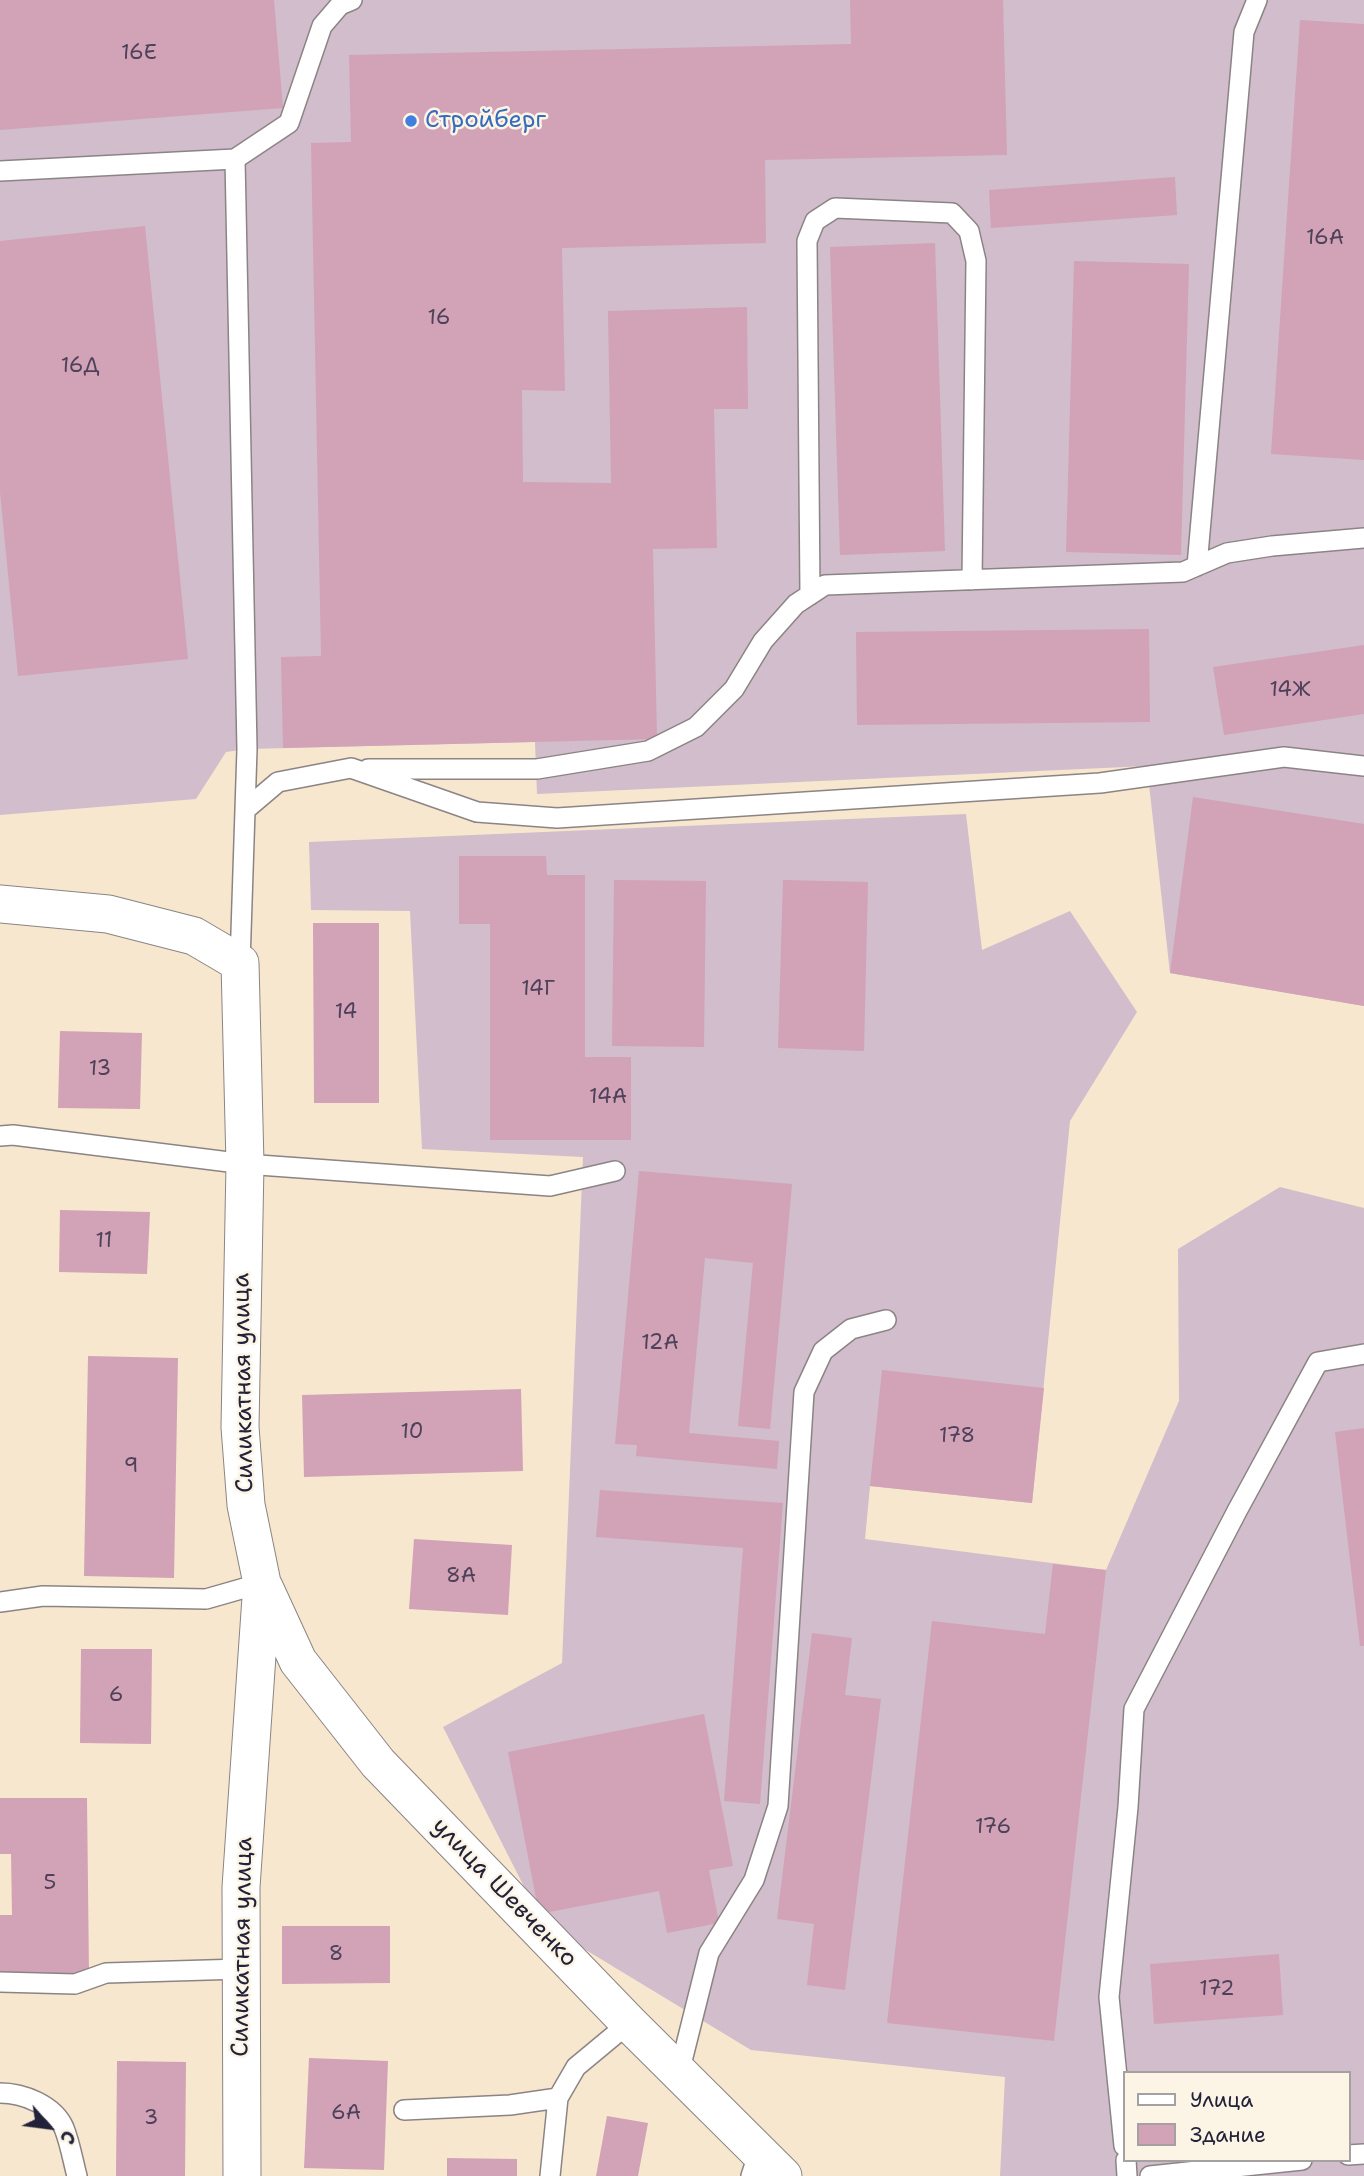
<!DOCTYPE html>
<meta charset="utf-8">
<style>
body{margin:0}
#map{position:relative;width:1364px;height:2176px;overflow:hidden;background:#f6e7ce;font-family:"Shantell Sans",sans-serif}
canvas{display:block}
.legend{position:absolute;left:1123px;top:2071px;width:228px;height:91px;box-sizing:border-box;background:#fcf5e5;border:2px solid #a5a1a1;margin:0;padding:9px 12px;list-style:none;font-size:21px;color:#22223b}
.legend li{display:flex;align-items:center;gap:14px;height:35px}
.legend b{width:35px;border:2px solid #a5a1a1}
.north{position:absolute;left:14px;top:2092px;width:70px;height:70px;-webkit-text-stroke:5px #fcf5e5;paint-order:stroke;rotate:118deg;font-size:19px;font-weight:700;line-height:28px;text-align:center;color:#22223b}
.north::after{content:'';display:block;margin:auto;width:24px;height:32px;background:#22223b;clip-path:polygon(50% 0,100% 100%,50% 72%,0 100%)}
</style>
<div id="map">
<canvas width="1364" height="2176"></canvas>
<ul class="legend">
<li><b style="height:9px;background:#fff"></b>Улица</li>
<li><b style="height:19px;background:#d2a2b7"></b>Здание</li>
</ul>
<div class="north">С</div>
</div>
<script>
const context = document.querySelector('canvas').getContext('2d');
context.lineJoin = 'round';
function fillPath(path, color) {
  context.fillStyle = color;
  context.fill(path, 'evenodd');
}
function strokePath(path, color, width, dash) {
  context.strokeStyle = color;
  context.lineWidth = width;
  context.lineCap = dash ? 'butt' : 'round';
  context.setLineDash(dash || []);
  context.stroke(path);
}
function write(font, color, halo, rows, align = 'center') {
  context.font = font + ' "Shantell Sans",sans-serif';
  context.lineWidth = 5;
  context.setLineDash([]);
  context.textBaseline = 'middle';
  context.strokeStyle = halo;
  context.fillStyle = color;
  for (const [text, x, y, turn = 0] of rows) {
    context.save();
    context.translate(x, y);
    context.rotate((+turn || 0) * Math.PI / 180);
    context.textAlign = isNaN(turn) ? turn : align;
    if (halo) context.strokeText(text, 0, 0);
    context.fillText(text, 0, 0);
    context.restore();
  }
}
const industrial = new Path2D(`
 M0 0H1364V1006L1170 973 1147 766 537 794 535 742 247 749 226 752 196 799 0 815Z
 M966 814 982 950 1070 911 1137 1012 1070 1121 1032 1503 870 1486 865 1539 1106 1570 1179 1401 1178 1249 1280 1187 1364 1208V2176H1000L1005 2077 751 2050 543 1924 443 1727 562 1663 583 1157 422 1149 410 911 311 910 309 842ZM1124 2073H1348V2160H1124Z`);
const building = new Path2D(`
 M0 0H274L283 108 0 130Z
 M850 0H1003L1007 155 765 160 766 243 562 248 565 391 522 390 523 482 611 483 608 311 747 307 748 409H714L717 548 653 549 657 739 283 748 281 657 321 656 311 143 351 142 349 55 851 44Z
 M1300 20 1364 24V460L1271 454Z
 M1175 177 1177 215 991 228 989 190Z
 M145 226 188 659 18 676 0 492V241Z
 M935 243 945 551 840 555 830 247Z
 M1074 261 1189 264 1181 555 1066 552Z
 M1149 629 1150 722 857 725 856 632Z
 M1364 645V714L1224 735 1213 667Z
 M1193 797 1364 824V1006L1170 973Z
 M459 856H546L547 875H585V1057H631V1140H490V924H459Z
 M614 880 706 881 704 1047 612 1046Z
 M783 880 868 882 864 1051 778 1048Z
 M313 923H379V1103H314Z
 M60 1031 142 1033 140 1109 58 1108Z
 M639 1171 792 1184 770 1429 738 1426 753 1263 705 1258 689 1433 779 1441 777 1469 636 1456 637 1445 615 1444Z
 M60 1210 150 1212 147 1274 59 1272Z
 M88 1356 178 1358 174 1578 84 1576Z
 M882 1370 1044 1388 1032 1503 870 1486Z
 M521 1389 523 1471 304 1477 302 1395Z
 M1364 1428V1646H1360L1335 1432Z
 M600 1490 783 1503 760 1804 724 1801 743 1548 596 1537Z
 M414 1539 512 1545 508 1615 409 1609Z
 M1053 1564 1106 1570 1054 2041 887 2023 932 1621 1045 1634Z
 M812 1633 852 1638 845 1695 881 1699 845 1990 807 1985 814 1924 777 1919Z
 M81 1649H152L151 1744 80 1743Z
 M704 1714 733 1866 709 1870 719 1923 667 1933 659 1891 539 1914 508 1752Z
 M0 1798H87L89 1974 0 1975V1915H12L11 1854H0Z
 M282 1926H390V1983L282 1984Z
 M1279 1954 1283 2015 1154 2024 1150 1964Z
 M309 2058 388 2061 384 2170 304 2168Z
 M117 2061 186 2062 185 2176H116Z
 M607 2116 648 2123 638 2176H596Z
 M447 2158 517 2159V2176H447Z`);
const service = new Path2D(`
 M235 159 289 123 322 26 340 5 352 0
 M0 171 235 159 247 749 240 963
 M1197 566 1244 32 1257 0
 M810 595 807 241 815 221 835 208 952 213 969 231 976 261 972 580
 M368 769H537L648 751 696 727 734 689 763 641 796 604 825 585 1183 572 1227 553 1272 546 1364 538
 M245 810 278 782 351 768 477 812 557 818 1100 783 1284 757 1364 766
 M0 1136 13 1135 245 1164 550 1186 615 1171
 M0 1602 43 1596 206 1599 262 1583
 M0 1982 75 1984 106 1973 241 1969
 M679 2073 709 1953 754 1880 778 1806 804 1392 823 1351 851 1329 886 1320
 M0 2093C23 2093 54 2105 64 2128 70 2143 73 2161 77 2176
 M404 2110 510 2105 558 2098
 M1124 2146 1109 1997 1128 1807 1134 1709 1237 1511 1318 1362 1364 1354
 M1348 2155 1364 2154
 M1126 2160 1127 2176
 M550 2176 558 2098 576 2067 629 2023
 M751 2176 759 2152
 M1150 2176 1302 2160`);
const minor = new Path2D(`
 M0 904 108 914 194 936 240 963 245 1164 240 1427 246 1505 262 1583 241 1887 242 2176
 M264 1587 298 1661 378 1763 629 2023 783 2176`);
const markers = [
 [411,121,7,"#3f7fe0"]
];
const numberNames = [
 ["16Е",139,54],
 ["16А",1325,239],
 ["16",439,319],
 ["16Д",80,367],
 ["14Ж",1290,691],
 ["14Г",538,990],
 ["14",346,1013],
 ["13",100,1070],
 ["14А",608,1098],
 ["11",104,1242],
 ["12А",660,1344],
 ["10",412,1433],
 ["178",957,1437],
 ["9",131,1467],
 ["8А",461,1577],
 ["6",116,1696],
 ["176",993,1828],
 ["5",50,1884],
 ["8",336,1955],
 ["172",1217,1990],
 ["6А",346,2114],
 ["3",151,2119]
];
const shopNames = [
 ["Стройберг",425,121]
];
const streetNames = [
 ["Силикатная улица",244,1383,-91],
 ["улица Шевченко",504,1893,46],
 ["Силикатная улица",243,1947,-89]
];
fillPath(industrial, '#d1bdcc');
fillPath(building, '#d2a2b7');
strokePath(service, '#8c8484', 22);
strokePath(minor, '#8c8484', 39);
strokePath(service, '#fff', 19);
strokePath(minor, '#fff', 37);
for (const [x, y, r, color] of markers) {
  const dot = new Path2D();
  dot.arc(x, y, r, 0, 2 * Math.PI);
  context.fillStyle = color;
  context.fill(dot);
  strokePath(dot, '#fcf5e5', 2.5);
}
write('21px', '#4e425a', null, numberNames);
write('24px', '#366cbe', '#fcf5e5', shopNames, 'left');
write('24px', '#22223b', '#fcf5e5', streetNames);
</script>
